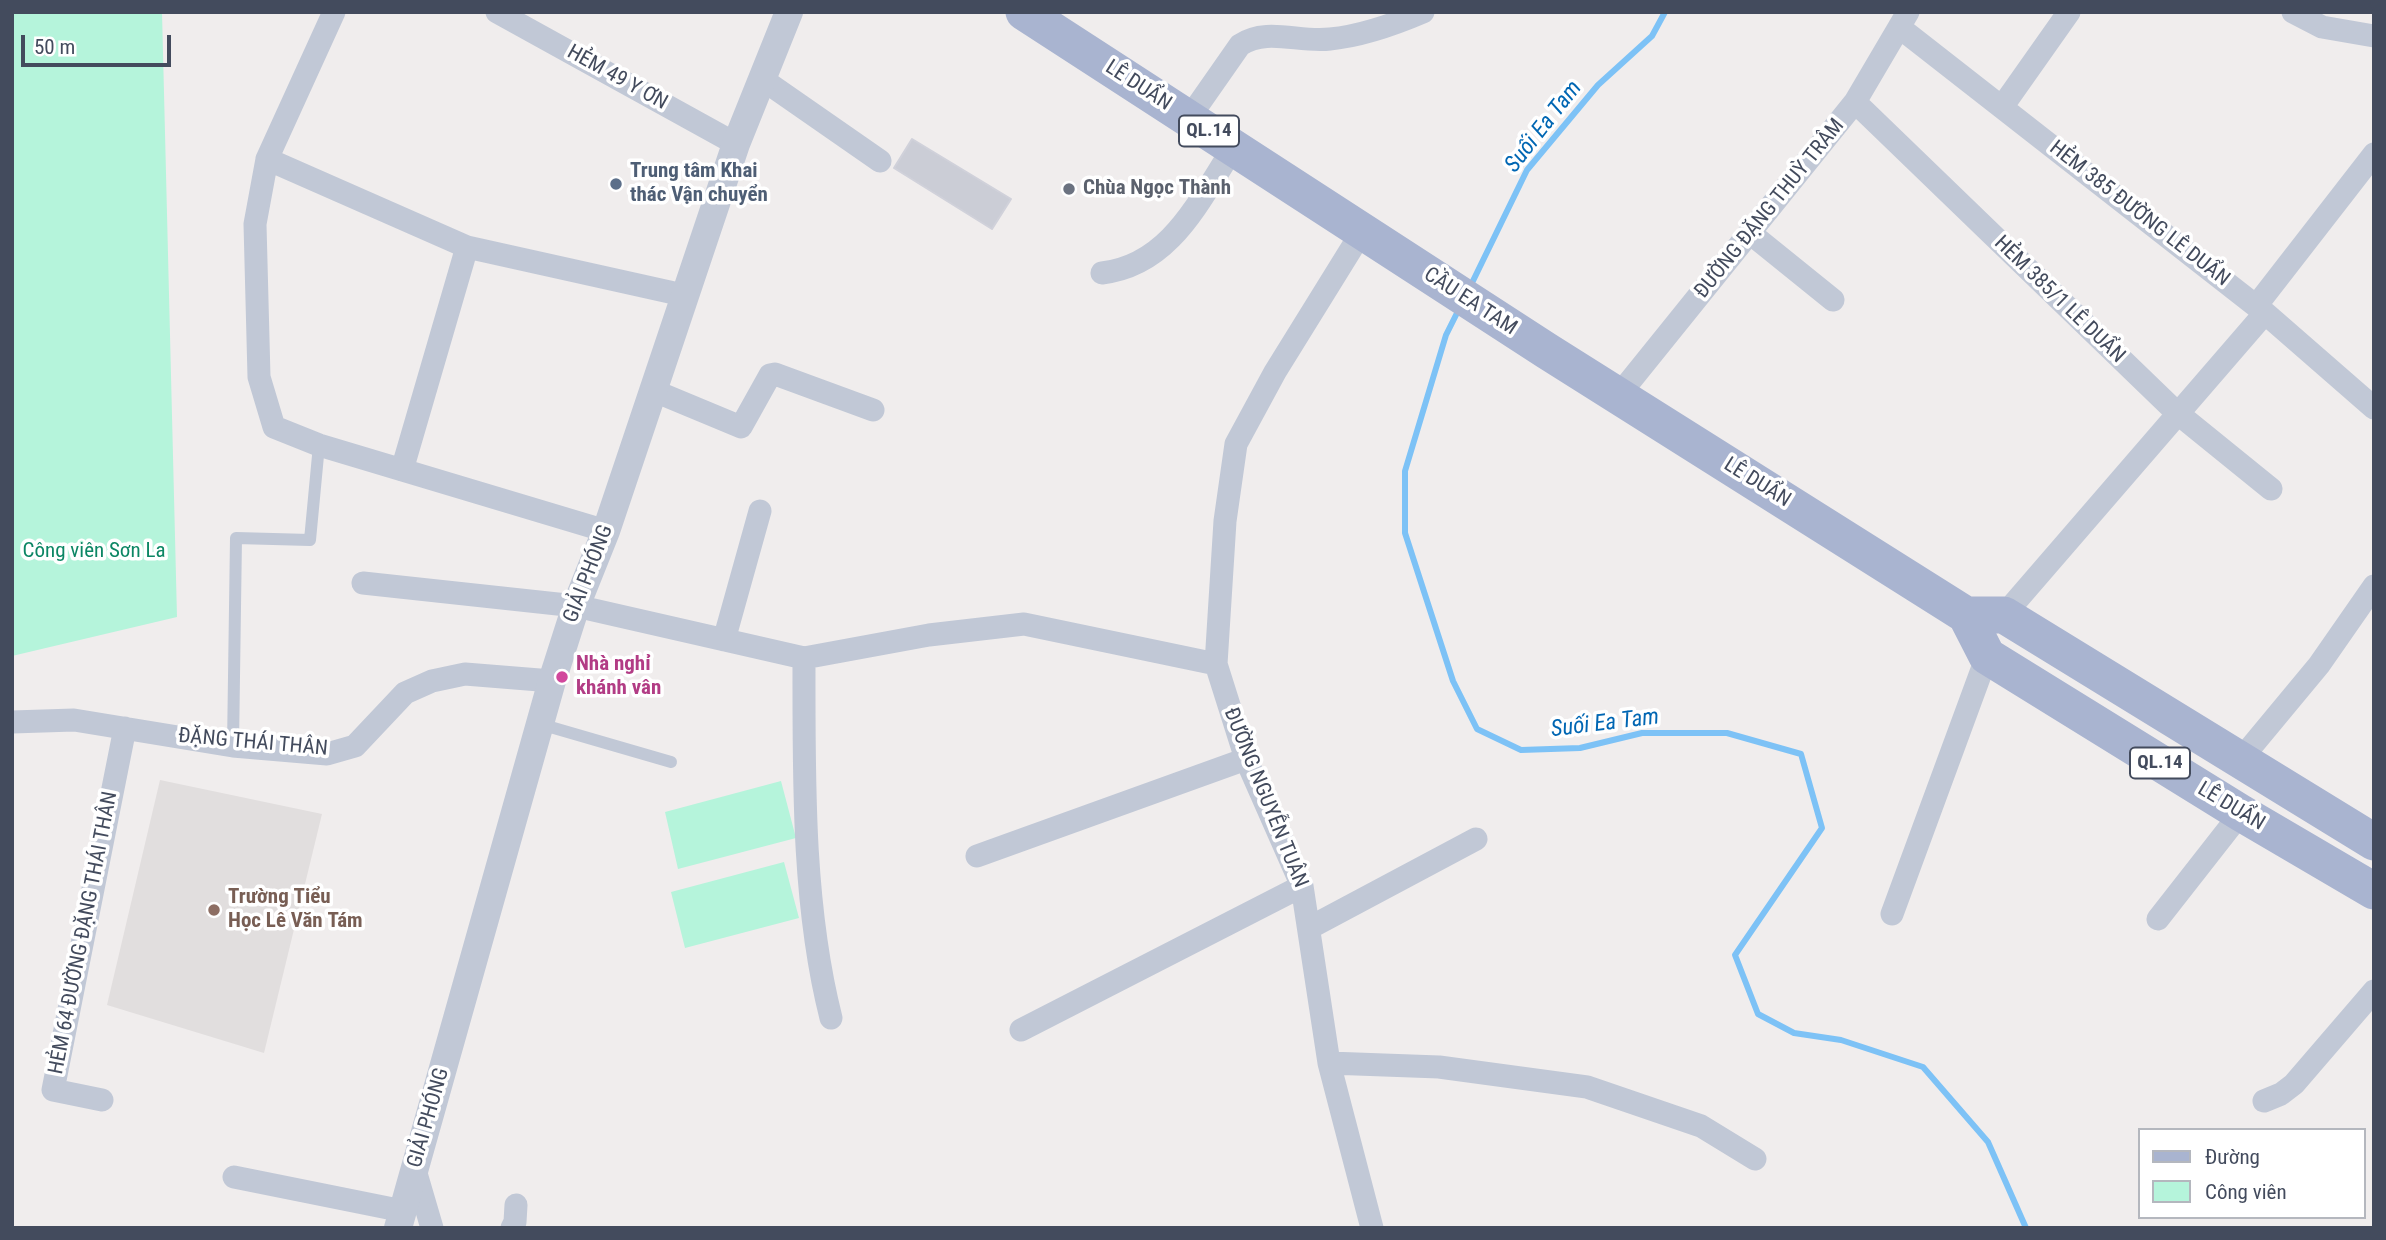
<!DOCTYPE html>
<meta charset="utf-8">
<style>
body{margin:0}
#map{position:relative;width:2386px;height:1240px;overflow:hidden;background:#f0eded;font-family:"Roboto Condensed",sans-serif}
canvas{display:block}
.frame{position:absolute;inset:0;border:14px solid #434b5d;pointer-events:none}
.legend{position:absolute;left:2138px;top:1128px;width:228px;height:91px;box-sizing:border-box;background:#fff;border:2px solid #b4b7be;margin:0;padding:9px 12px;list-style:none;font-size:21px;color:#434b5d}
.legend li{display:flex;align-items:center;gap:14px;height:35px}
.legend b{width:35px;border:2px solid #b4b7be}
.scale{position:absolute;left:21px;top:35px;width:150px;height:32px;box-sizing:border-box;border:4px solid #434b5d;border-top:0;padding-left:9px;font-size:21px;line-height:24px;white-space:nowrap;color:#434b5d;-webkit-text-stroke:5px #fff;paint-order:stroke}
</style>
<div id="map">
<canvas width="2386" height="1240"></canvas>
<div class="frame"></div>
<ul class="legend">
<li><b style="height:9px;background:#a9b4d0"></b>Đường</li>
<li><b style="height:19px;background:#b5f4db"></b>Công viên</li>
</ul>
<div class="scale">50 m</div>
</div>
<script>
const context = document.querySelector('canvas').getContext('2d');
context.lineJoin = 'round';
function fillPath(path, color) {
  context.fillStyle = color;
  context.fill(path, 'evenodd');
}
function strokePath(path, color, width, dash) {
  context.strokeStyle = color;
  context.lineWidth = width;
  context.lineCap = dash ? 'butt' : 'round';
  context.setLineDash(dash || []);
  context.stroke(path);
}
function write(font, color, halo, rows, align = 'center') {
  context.font = font + ' "Roboto Condensed",sans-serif';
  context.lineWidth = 7;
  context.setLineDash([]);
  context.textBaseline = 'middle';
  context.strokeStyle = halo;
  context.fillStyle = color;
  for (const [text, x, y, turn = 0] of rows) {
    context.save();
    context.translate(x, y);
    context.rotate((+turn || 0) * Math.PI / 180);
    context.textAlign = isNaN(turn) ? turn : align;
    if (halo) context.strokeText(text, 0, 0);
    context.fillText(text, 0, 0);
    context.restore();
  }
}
const education = new Path2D(`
 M160 780 322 814 264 1053 107 1005Z`);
const green = new Path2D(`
 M12 12H162L177 617 12 656Z
 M781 781 796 838 678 869 665 812Z
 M784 862 799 918 685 948 671 892Z`);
const stream = new Path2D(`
 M1470 287 1527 170 1598 85 1652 36 1665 12
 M1459 309 1446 335 1405 471V533L1453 681 1477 729 1521 750 1580 748 1642 733H1727L1801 754 1822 828 1735 955 1758 1014 1794 1033 1841 1040 1923 1067 1988 1142 2026 1228`);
const building = new Path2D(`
 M912 139 1011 199 992 229 894 168Z`);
const service = new Path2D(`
 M540 724 671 762
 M233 746 236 538 310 540 319 445`);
const minor = new Path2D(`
 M334 12 267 159 255 224 259 377 274 427 319 445 606 531
 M497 12 736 144
 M2293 12 2322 27 2374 36
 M1899 27 2265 313 2374 408
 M762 79 880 161
 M1855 102 2176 412 2271 489
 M2002 107 2069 12
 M1189 118 1240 45C1267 27 1299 43 1330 39 1361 36 1395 24 1423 12
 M267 159 467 247 683 295
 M1363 230 1275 372 1236 444 1225 521 1216 664 1246 759 1302 886 1329 1063 1372 1228
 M1750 233 1833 300
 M1102 273C1171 265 1199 200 1234 147
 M2256 306 2374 154
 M652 390 741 427 770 375 775 374 873 410
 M1618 396 1855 102 1908 12
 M402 470 467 247
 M363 583 576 606 804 658 929 635 1024 624 1216 664
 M2004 615 2265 313
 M724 640 760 511
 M804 658C804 775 802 904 831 1018
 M12 722 74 720 233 746 327 754 355 746 405 693 432 681 465 674 552 681
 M2241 759 2319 665 2374 586
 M977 856 1246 759
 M1892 914 1987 656
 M2158 919 2241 813
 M1309 928 1476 839
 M1021 1030 1302 886
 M1329 1063 1439 1067 1587 1087 1701 1126 1755 1159
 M102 1100 53 1090 125 728
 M2264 1101 2281 1094 2294 1084 2374 991
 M415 1170 432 1228
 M234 1177 403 1211
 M512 1228 515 1222 516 1205`);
const tertiary = new Path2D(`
 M398 1228 552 681 576 606 606 531 736 144 789 12`);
const primary = new Path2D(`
 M1024 12 1547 351 1966 615 1987 656 2241 813 2374 891
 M1966 615H2004L2374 842`);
const markers = [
 [616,184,7,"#5c6f8a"],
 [1069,189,7,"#6b7280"],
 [562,677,7,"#d1479c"],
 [214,910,7,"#8d6e63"]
];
const shields = [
 [1209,131,60],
 [2160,763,60]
];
const shieldNames = [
 ["QL.14",1209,131],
 ["QL.14",2160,763]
];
const streetNames = [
 ["HẺM 49 Y ƠN",617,78,29],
 ["LÊ DUẨN",1138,86,33],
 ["ĐƯỜNG ĐẶNG THUỲ TRÂM",1770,209,-51],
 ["HẺM 385 ĐƯỜNG LÊ DUẨN",2139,214,38],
 ["HẺM 385/1 LÊ DUẨN",2059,300,44],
 ["CẦU EA TAM",1470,302,33],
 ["LÊ DUẨN",1757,483,32],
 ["GIẢI PHÓNG",589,574,-69],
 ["ĐẶNG THÁI THÂN",253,743,5],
 ["ĐƯỜNG NGUYỄN TUÂN",1265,798,68],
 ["LÊ DUẨN",2231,807,31],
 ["HẺM 64 ĐƯỜNG ĐẶNG THÁI THÂN",84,933,-79],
 ["GIẢI PHÓNG",429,1118,-74]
];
const serviceNames = [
 ["Trung tâm Khai",630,172],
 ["thác Vận chuyển",630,196]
];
const worshipNames = [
 ["Chùa Ngọc Thành",1083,189]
];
const parkNames = [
 ["Công viên Sơn La",94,552]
];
const hotelNames = [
 ["Nhà nghỉ",576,665],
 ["khánh vân",576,689]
];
const educationNames = [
 ["Trường Tiểu",228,898],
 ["Học Lê Văn Tám",228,922]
];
const waterNames = [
 ["Suối Ea Tam",1544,127,-52],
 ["Suối Ea Tam",1605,724,-7]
];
fillPath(education, '#e1dede');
fillPath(green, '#b5f4db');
strokePath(stream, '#7dc2f6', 6);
fillPath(building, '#cbcdd6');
strokePath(building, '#d0d1da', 2);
strokePath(service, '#c1c8d6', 12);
strokePath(minor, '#c1c8d6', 23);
strokePath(tertiary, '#c1c8d6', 28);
strokePath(primary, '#a9b4d0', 37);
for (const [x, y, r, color] of markers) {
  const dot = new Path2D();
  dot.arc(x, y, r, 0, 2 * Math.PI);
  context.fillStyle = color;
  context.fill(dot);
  strokePath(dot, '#fff', 2.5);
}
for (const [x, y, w] of shields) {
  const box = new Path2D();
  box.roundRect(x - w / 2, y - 15.5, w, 31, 5);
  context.fillStyle = '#fff';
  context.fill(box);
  strokePath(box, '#434b5d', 2);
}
write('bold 19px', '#434b5d', null, shieldNames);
write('21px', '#434b5d', '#fff', streetNames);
write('bold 21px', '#4e5e75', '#fff', serviceNames, 'left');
write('bold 21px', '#5b616d', '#fff', worshipNames, 'left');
write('21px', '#0c8664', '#fff', parkNames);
write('bold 21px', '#b23c85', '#fff', hotelNames, 'left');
write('bold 21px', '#785e54', '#fff', educationNames, 'left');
write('italic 23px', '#0066b3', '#fff', waterNames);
</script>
